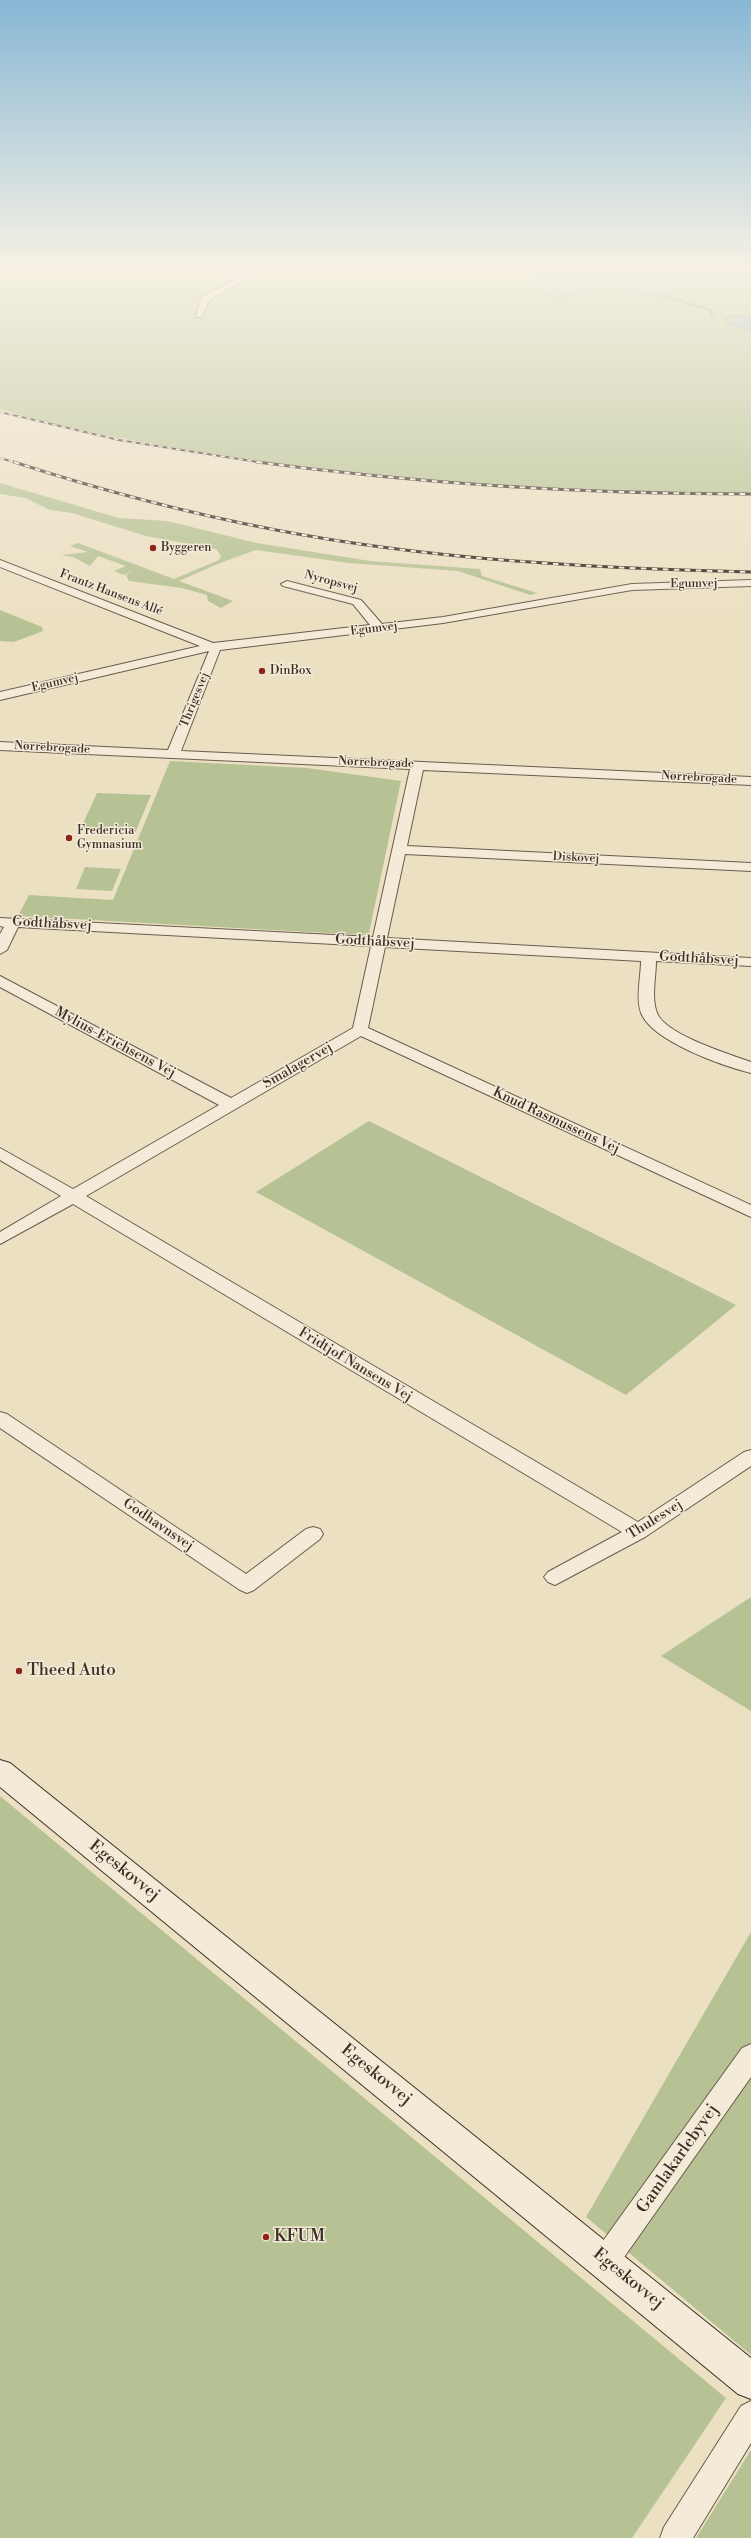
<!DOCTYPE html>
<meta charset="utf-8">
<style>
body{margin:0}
canvas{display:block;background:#ece0c3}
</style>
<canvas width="751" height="2538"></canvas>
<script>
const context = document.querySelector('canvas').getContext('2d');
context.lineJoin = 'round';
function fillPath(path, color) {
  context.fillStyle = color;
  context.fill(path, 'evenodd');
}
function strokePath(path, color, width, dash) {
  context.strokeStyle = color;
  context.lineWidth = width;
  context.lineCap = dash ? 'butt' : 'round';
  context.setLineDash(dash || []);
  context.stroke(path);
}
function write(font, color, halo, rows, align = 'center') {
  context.font = font + ' "Libre Bodoni",serif';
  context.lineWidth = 3;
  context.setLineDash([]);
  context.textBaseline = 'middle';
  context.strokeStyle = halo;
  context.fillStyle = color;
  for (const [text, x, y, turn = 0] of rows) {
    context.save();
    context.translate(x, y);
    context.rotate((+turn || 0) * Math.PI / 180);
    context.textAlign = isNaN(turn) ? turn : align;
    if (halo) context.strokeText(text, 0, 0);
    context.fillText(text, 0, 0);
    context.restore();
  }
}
const green = new Path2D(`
 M0 264H751V493C571 494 390 482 212 454 141 442 69 431 0 409Z
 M0 483 119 518 167 521 257 543 370 561 480 569 482 576 537 593 530 595 458 571 349 563 256 550 220 563 179 581 233 601 221 608 208 601 207 595 182 588 129 581 126 575 135 570 124 575 114 571 126 566 98 556 90 566 73 557 61 555 88 552 70 546 78 543 174 579 219 560 221 556 216 549 146 536 72 513 50 510 25 498 0 494Z
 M0 610 42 627 43 631 14 642 0 641Z
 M170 761 307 768 401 781 369 933 364 935 18 916 29 895 113 900Z
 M97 793 151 795 135 833 80 830Z
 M85 867 121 869 112 891 76 889Z
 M369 1121 736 1305 626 1395 256 1192Z
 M751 1597V1711L661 1656Z
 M0 1796 726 2398 632 2538H0Z
 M751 1932V2355L586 2217Z
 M751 2450V2538H696Z`);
const water = new Path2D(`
 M545 264H751V281C743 281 738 287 731 288 710 293 686 282 667 297L614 291 609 287 559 297 542 295 545 289 538 279 548 271 544 266Z
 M735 315 751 318V331L727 323 725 319Z`);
const stream = new Path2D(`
 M660 295 710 310 712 315`);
const street = new Path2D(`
 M224 264H233L248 278 209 300 202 317H196L202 297 239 278Z
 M0 560 213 643 370 625 353 604 283 586 281 584 287 581 361 600 382 624 443 617 632 584 751 580V586L632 590 443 623 220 650 181 751 751 777V785L423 770 407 846 751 863V871L405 854 387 938 751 958V966L656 961C656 977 651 998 657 1013 666 1035 729 1054 751 1062V1073C723 1066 655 1042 642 1015 635 1000 641 977 641 961L385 947 368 1028 751 1205V1217L361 1036 86 1196 638 1522 744 1452 751 1450V1466L645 1537 555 1585 548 1582 544 1577 548 1572 622 1532 73 1204 0 1244V1232L61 1196 0 1160V1148L73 1189 219 1105 0 987V976L231 1098 353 1028 371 946 18 927 7 950 0 954V934L4 927 0 926V918L373 937 410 769 0 750V742L168 750 209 651 0 700V692L200 646 0 567Z
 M0 1412 7 1414 246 1574 306 1529 313 1527 320 1529 323 1534 320 1539 254 1590 247 1593 240 1590 0 1428Z
 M751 2044V2077L615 2270 605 2274 595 2270 591 2261 595 2252 742 2048Z
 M751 2401V2443L693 2538H660L664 2527 741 2406Z`);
const secondary = new Path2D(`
 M0 1760 10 1763 751 2358V2399L738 2394 0 1787Z`);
const railFar1 = new Path2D(`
 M0 412 119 440 264 463
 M0 458 17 463`);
const rail = new Path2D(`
 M14 462C100 490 187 513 276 530 432 560 592 568 751 572
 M257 462C421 484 585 494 751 494`);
const markers = [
 [153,548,4,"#8f2418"],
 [262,671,4,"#8f2418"],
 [69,838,4,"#8f2418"],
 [19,1671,4,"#8f2418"],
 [266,2237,4,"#8f2418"]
];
const farPoinames = [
 ["Byggeren",161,548],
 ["DinBox",270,671],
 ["Fredericia",77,831],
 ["Gymnasium",77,845]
];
const farStreetnames = [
 ["Nyropsvej",331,582,15],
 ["Egumvej",694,584,-1],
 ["Frantz Hansens Allé",111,593,21],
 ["Egumvej",374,629,-7],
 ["Egumvej",55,683,-13],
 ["Thrigesvej",195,700,-68],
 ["Nørrebrogade",52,748,3],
 ["Nørrebrogade",376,763,2],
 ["Nørrebrogade",699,778,3],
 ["Diskovej",576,858,3]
];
const streetNames = [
 ["Godthåbsvej",52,924,3],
 ["Godthåbsvej",375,942,3],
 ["Godthåbsvej",699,959,3],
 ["Mylius-Erichsens Vej",115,1043,28],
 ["Smalagervej",298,1066,-30],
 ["Knud Rasmussens Vej",556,1121,25],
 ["Fridtjof Nansens Vej",355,1365,31],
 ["Thulesvej",655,1520,-32],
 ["Godhavnsvej",158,1525,34]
];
const nearPoinames = [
 ["Theed Auto",27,1671],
 ["KFUM",274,2237]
];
const nearStreetnames = [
 ["Egeskovvej",124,1871,39],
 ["Egeskovvej",376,2075,39],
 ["Gamlakarlebyvej",678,2159,-55],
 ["Egeskovvej",628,2279,39]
];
fillPath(green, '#b7c294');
fillPath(water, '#99bcb8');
strokePath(water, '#75847e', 1);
strokePath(stream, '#75847e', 2.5);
strokePath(street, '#6a5b4d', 2);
strokePath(secondary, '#3e2f26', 2);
fillPath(street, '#f3ebd8');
fillPath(secondary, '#f3ebd8');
strokePath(railFar1, '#3e2f26', 2);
strokePath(rail, '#3e2f26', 3);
strokePath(railFar1, '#f3ebd8', 1.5, [4.5]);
strokePath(rail, '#f3ebd8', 2, [5.5]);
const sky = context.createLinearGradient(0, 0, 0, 619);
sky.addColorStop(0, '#88b7d5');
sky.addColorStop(0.43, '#f6f1e4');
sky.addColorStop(1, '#f6f1e400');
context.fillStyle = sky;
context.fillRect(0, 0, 751, 619);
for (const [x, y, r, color] of markers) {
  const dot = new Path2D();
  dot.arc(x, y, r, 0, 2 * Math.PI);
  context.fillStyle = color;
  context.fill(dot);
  strokePath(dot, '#f3ebd8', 1.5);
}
write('12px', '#3e2f26', '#f3ebd8', farPoinames, 'left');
write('12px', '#3e2f26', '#f3ebd8', farStreetnames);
write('14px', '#3e2f26', '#f3ebd8', streetNames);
write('17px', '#3e2f26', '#f3ebd8', nearPoinames, 'left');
write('17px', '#3e2f26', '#f3ebd8', nearStreetnames);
</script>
